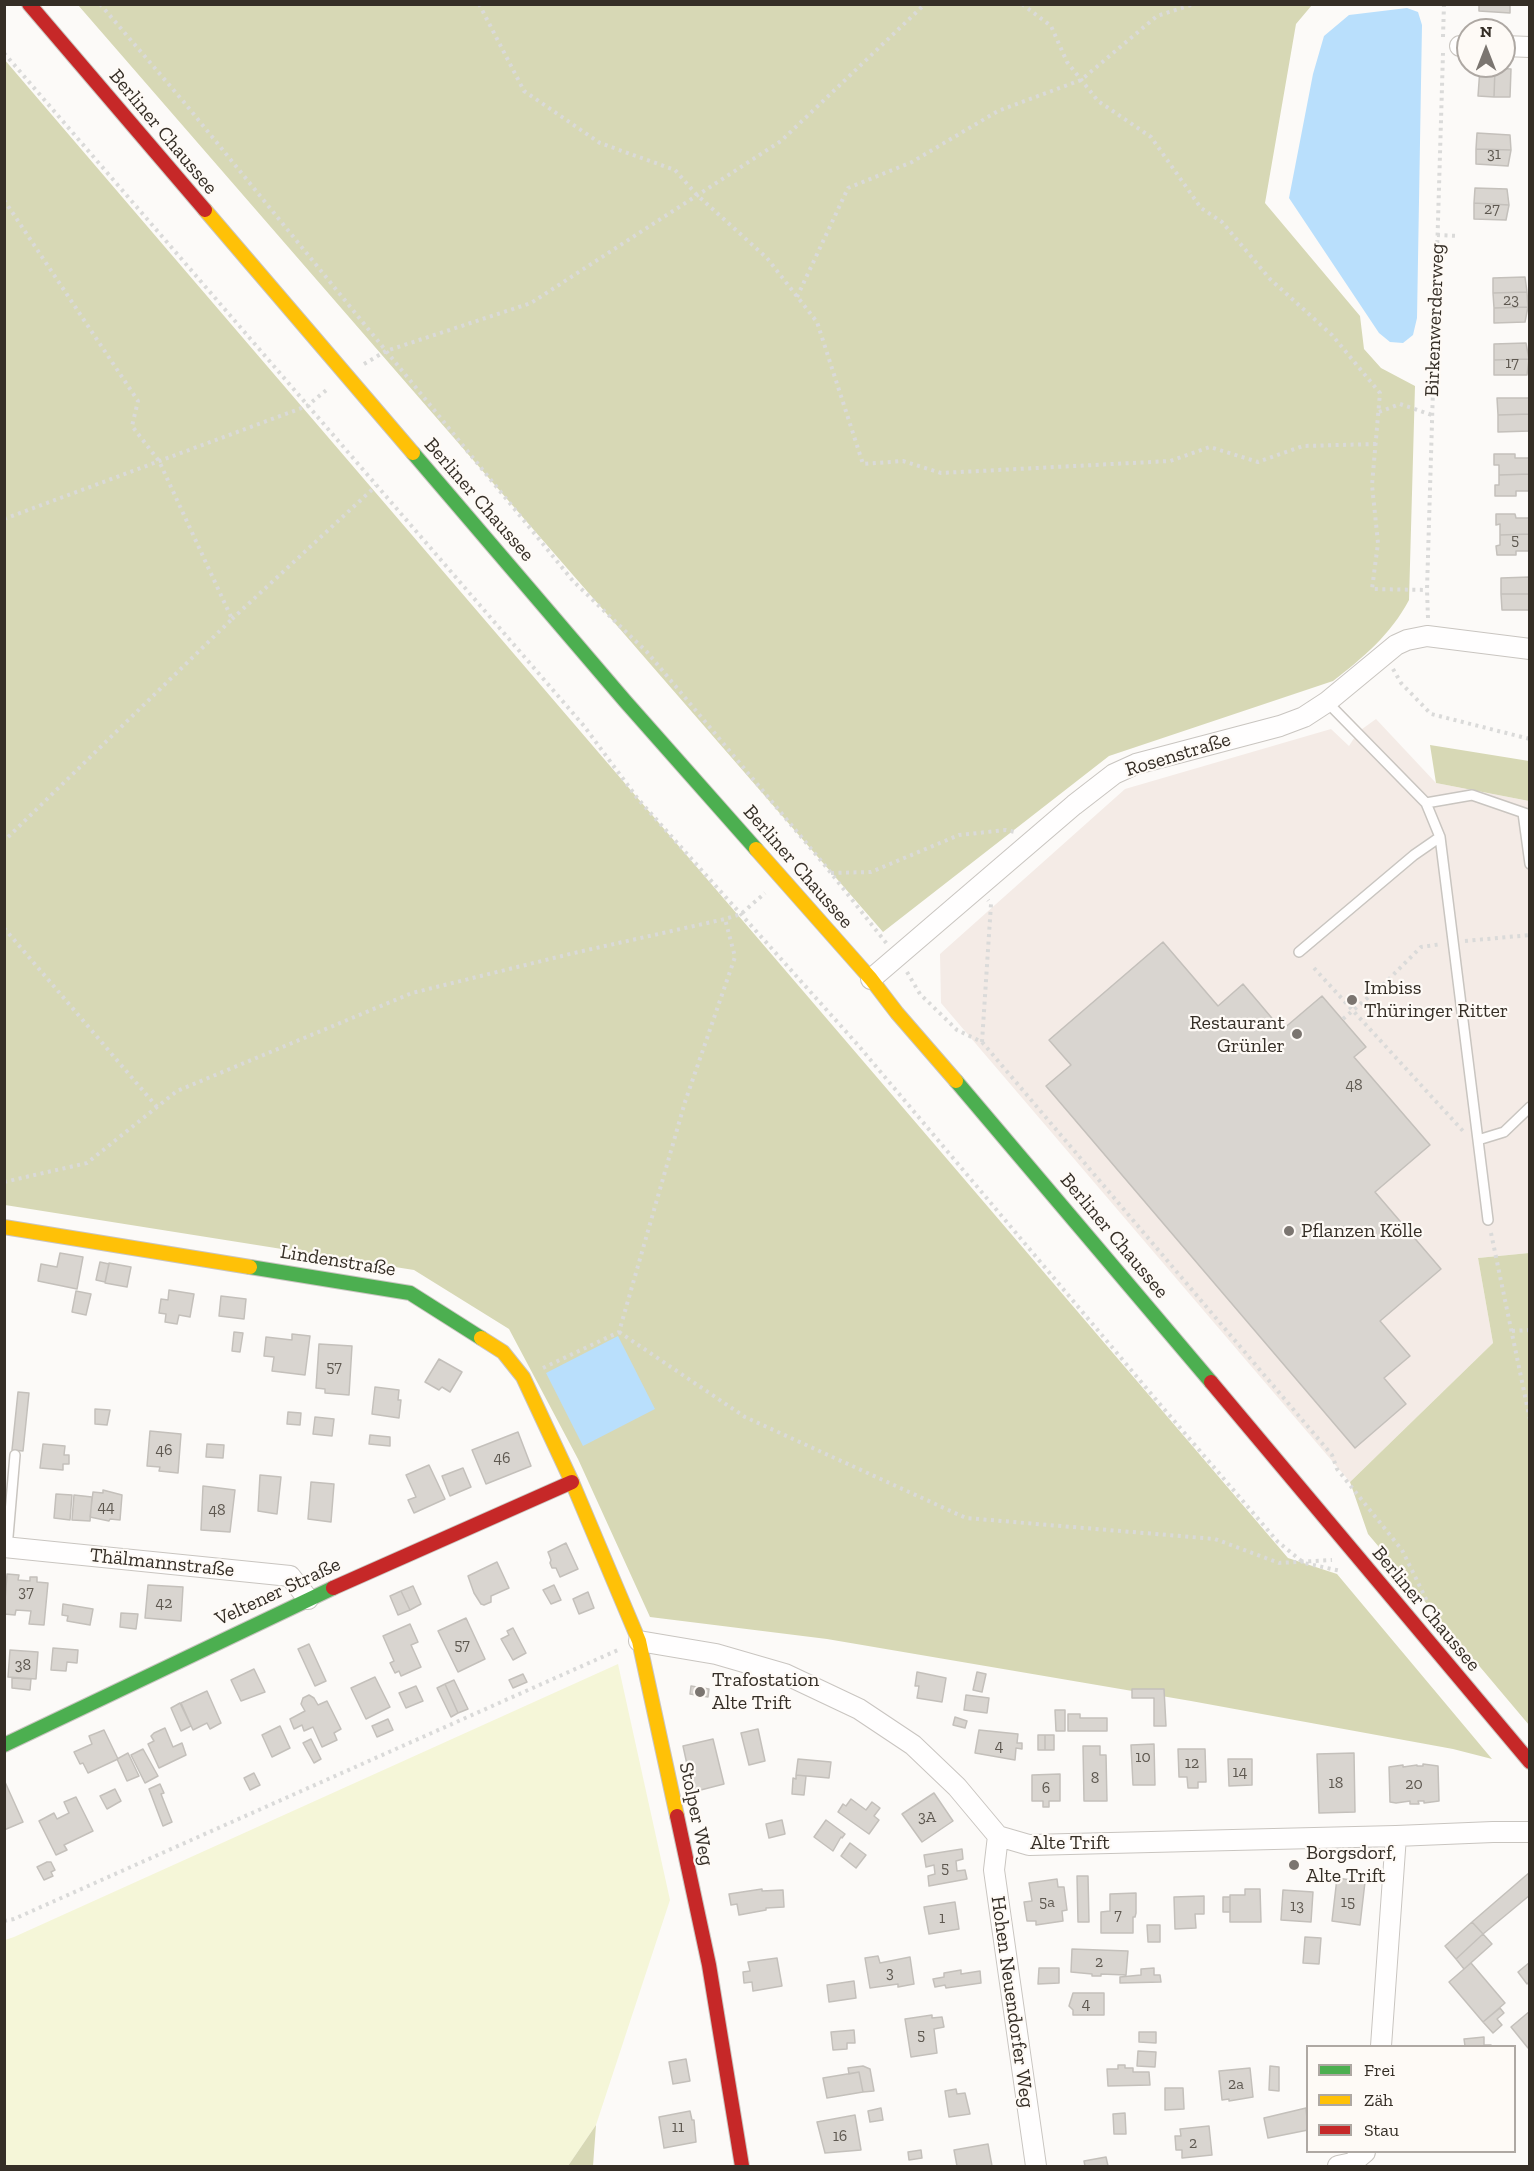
<!DOCTYPE html>
<meta charset="utf-8">
<style>
body{margin:0}
#map{position:relative;width:1534px;height:2171px;overflow:hidden;background:#fcfaf8;font-family:"Zilla Slab",serif}
canvas{display:block}
.frame{position:absolute;inset:0;border:6px solid #352e26;pointer-events:none}
.legend{position:absolute;left:1306px;top:2045px;width:210px;height:108px;box-sizing:border-box;background:#fefaf6;border:2px solid #aea8a3;margin:0;padding:8px 10px;list-style:none;font-size:18px;color:#352e26}
.legend li{display:flex;align-items:center;gap:12px;height:30px}
.legend b{width:30px;border:2px solid #aea8a3}
.north{position:absolute;left:1456px;top:18px;width:60px;height:60px;box-sizing:border-box;background:#fefaf6;border:2px solid #aea8a3;border-radius:50%;rotate:0deg;font-size:16px;font-weight:700;line-height:24px;text-align:center;color:#352e26}
.north::after{content:'';display:block;margin:auto;width:21px;height:27px;background:#7b7570;clip-path:polygon(50% 0,100% 100%,50% 72%,0 100%)}
</style>
<div id="map">
<canvas width="1534" height="2171"></canvas>
<div class="frame"></div>
<ul class="legend">
<li><b style="height:8px;background:#4caf50"></b>Frei</li>
<li><b style="height:8px;background:#ffc107"></b>Zäh</li>
<li><b style="height:8px;background:#c62828"></b>Stau</li>
</ul>
<div class="north">N</div>
</div>
<script>
const context = document.querySelector('canvas').getContext('2d');
context.lineJoin = 'round';
function fillPath(path, color) {
  context.fillStyle = color;
  context.fill(path, 'evenodd');
}
function strokePath(path, color, width, dash) {
  context.strokeStyle = color;
  context.lineWidth = width;
  context.lineCap = dash ? 'butt' : 'round';
  context.setLineDash(dash || []);
  context.stroke(path);
}
function write(font, color, halo, rows, align = 'center') {
  context.font = font + ' "Zilla Slab",serif';
  context.lineWidth = 4.5;
  context.setLineDash([]);
  context.textBaseline = 'middle';
  context.strokeStyle = halo;
  context.fillStyle = color;
  for (const [text, x, y, turn = 0] of rows) {
    context.save();
    context.translate(x, y);
    context.rotate((+turn || 0) * Math.PI / 180);
    context.textAlign = isNaN(turn) ? turn : align;
    if (halo) context.strokeText(text, 0, 0);
    context.fillText(text, 0, 0);
    context.restore();
  }
}
const commercial = new Path2D(`
 M1376 719 1436 783 1529 801V1253L1478 1258 1493 1343 1350 1482 941 1003 940 954 1125 789 1331 729 1349 746 1358 732Z`);
const green = new Path2D(`
 M618 1664 670 1900 596 2125 568 2166H5V1940L14 1937Z`);
const forest = new Path2D(`
 M78 5H1312L1296 24 1265 203 1360 316 1364 349 1381 368 1415 386 1409 600C1391 634 1363 658 1333 681L1109 756 883 932Z
 M4 59C432 559 861 1057 1288 1558L1337 1574 1492 1759 1453 1749 1191 1701 827 1639 650 1617 578 1459 509 1329 414 1270 5 1205Z
 M1430 745 1529 761V801L1436 783Z
 M1529 1253H1530L1529 1725 1368 1534 1350 1482 1493 1343 1478 1258Z
 M596 2125 593 2166H568Z`);
const water = new Path2D(`
 M1407 8 1418 12 1422 25 1417 318 1413 335 1403 343 1390 342 1379 333 1289 198 1313 74 1324 36 1349 15Z
 M618 1336 655 1409 583 1446 546 1373Z`);
const building = new Path2D(`
 M1479 4H1510V13L1479 11Z
 M1480 68H1495L1494 97 1478 96Z
 M1495 68 1511 69 1510 97H1494Z
 M1477 133 1510 135 1511 150 1476 149Z
 M1476 149 1511 150 1508 166 1476 164Z
 M1475 188 1507 189 1509 205 1474 203Z
 M1474 203 1509 205 1506 220 1474 219Z
 M1525 277 1527 292 1493 293V278Z
 M1527 292 1528 307 1494 308 1493 293Z
 M1528 307 1525 322 1494 323V308Z
 M1526 343 1529 359 1494 360V344Z
 M1529 359 1527 375H1494V360Z
 M1497 398H1530V414L1498 415Z
 M1530 414V431L1498 432V415Z
 M1494 454H1515V458H1530V474L1499 475V465H1494Z
 M1530 474V491H1516V496H1495V485H1499V475Z
 M1496 514H1515L1516 518H1530V534L1500 535V524L1496 525Z
 M1530 534V551H1516V555H1497L1496 546 1500 545V535Z
 M1530 577V594H1501V578Z
 M1501 594H1530V610H1502Z
 M1163 942 1218 1006 1243 984 1282 1030 1322 996 1366 1047 1354 1057 1430 1145 1375 1192 1441 1269 1380 1321 1410 1356 1384 1378 1406 1404 1355 1448 1046 1086 1071 1065 1049 1040Z
 M60 1253 83 1257 77 1289 38 1281 41 1264 57 1267Z
 M100 1262 109 1264 105 1282 96 1280Z
 M109 1263 131 1267 127 1287 105 1283Z
 M169 1290 194 1294 190 1317 179 1315 177 1324 165 1322 166 1314 159 1313 161 1299 168 1300Z
 M76 1291 91 1294 86 1315 72 1312Z
 M221 1296 246 1299 244 1319 219 1316Z
 M234 1332 243 1333 240 1352 232 1351Z
 M292 1334 310 1336 305 1375 272 1371 274 1357 264 1356 266 1337 292 1340Z
 M319 1344 352 1346 349 1395 325 1393V1389L316 1388Z
 M439 1359 462 1372 450 1392 442 1387 439 1390 425 1382Z
 M375 1387 399 1390 398 1400H401L399 1418 372 1414Z
 M18 1392 29 1393 23 1451 12 1450Z
 M95 1409 110 1410 107 1425 95 1424Z
 M288 1412 301 1413 300 1425 287 1424Z
 M315 1417 334 1419 332 1436 313 1434Z
 M150 1431 181 1434 178 1473 159 1471 160 1467 147 1466Z
 M518 1432 531 1466 486 1484 472 1450Z
 M370 1435 390 1437V1446L369 1444Z
 M43 1444 65 1446 64 1455H69V1464H63V1470L40 1468Z
 M207 1444 224 1445 223 1458 206 1457Z
 M429 1465 445 1499 414 1513 408 1500 416 1497 406 1475Z
 M463 1468 471 1487 450 1496 442 1476Z
 M260 1475 281 1477 277 1514 258 1511Z
 M311 1482 334 1484 331 1522 308 1519Z
 M203 1486 235 1490 230 1532 201 1530Z
 M103 1490 122 1495 120 1520 110 1519 109 1521 90 1517 93 1492 103 1493Z
 M56 1494 72 1495 70 1520 54 1518Z
 M74 1495 92 1497 90 1521 72 1520Z
 M566 1543 578 1569 560 1577 556 1568H552L550 1563 551 1560 548 1552Z
 M497 1562 509 1588 491 1596V1602L484 1605 481 1604 474 1593 468 1576Z
 M7 1574 19 1575 18 1580 30 1581V1577H37V1582L48 1583 44 1625 29 1624 31 1611 16 1610 15 1615 4 1614Z
 M148 1585 183 1587 181 1621 145 1618Z
 M554 1585 561 1600 551 1604 543 1590Z
 M413 1586 421 1604 410 1610 401 1591Z
 M401 1591 410 1610 398 1615 390 1596Z
 M588 1592 594 1608 579 1614 573 1599Z
 M63 1604 93 1609 90 1625 67 1621 68 1616 62 1615Z
 M121 1613 138 1614 136 1629 120 1627Z
 M466 1618 485 1659 458 1672 438 1631Z
 M410 1624 418 1642 411 1645 421 1667 401 1676 399 1671 395 1673 390 1663 394 1661 383 1636Z
 M513 1628 526 1653 513 1660 501 1639 509 1635 507 1631Z
 M309 1644 326 1681 315 1686 298 1649Z
 M53 1648 78 1650 77 1663 67 1662 66 1671 51 1670Z
 M10 1650 38 1652 36 1679 8 1677Z
 M254 1669 265 1692 241 1701 231 1680Z
 M917 1672 946 1678 942 1702 917 1698 919 1686H915Z
 M977 1672 986 1674 982 1692 973 1690Z
 M523 1674 527 1682 513 1688 509 1680Z
 M375 1677 390 1707 366 1719 351 1688Z
 M12 1678 31 1679 30 1690 12 1688Z
 M454 1680 468 1709 458 1713 445 1684Z
 M445 1684 458 1713 451 1717 437 1688Z
 M416 1686 423 1701 406 1708 399 1693Z
 M691 1686 709 1689 708 1697 690 1694Z
 M1132 1689H1164L1166 1726H1154V1698H1132Z
 M207 1691 221 1723 210 1729 207 1723 193 1730 181 1703Z
 M309 1695 314 1698 318 1705 327 1701 341 1729 334 1733 337 1740 322 1747 313 1727 304 1731 302 1725 294 1729 290 1719 305 1711 301 1704 303 1698Z
 M966 1695 989 1698 987 1713 964 1710Z
 M180 1703 191 1726 181 1731 171 1708Z
 M1055 1710H1065V1731H1056Z
 M1068 1714H1080V1718H1107V1731H1068Z
 M955 1717 967 1721 965 1728 953 1725Z
 M388 1719 393 1730 377 1737 372 1726Z
 M280 1726 290 1748 272 1757 262 1735Z
 M165 1728 173 1747 182 1743 186 1755 159 1768 148 1744 154 1741 151 1736 154 1733Z
 M758 1729 765 1761 749 1765 741 1733Z
 M104 1730 118 1759 88 1773 83 1763 80 1764 74 1752 92 1744 89 1736Z
 M979 1730 1018 1734 1017 1743H1022V1749L1016 1748 1015 1760 975 1753Z
 M1038 1735H1045V1750H1038Z
 M1045 1735H1054V1750H1045Z
 M311 1739 321 1759 314 1763 303 1743Z
 M713 1739 724 1784 693 1792 683 1746Z
 M1154 1744 1155 1785H1133L1131 1745Z
 M1083 1746H1100V1755H1106L1107 1801H1084Z
 M143 1749 158 1776 145 1783 131 1755Z
 M1178 1749H1205L1206 1782H1198V1788H1188L1187 1777H1179Z
 M128 1753 139 1776 127 1781 117 1759Z
 M1354 1753 1355 1812 1319 1813 1317 1754Z
 M798 1759 831 1762 829 1778 796 1775Z
 M1228 1759H1252V1785L1229 1786Z
 M1423 1764 1438 1766 1439 1801 1424 1803V1801H1418L1419 1804H1410V1801L1396 1803 1390 1802 1389 1767 1403 1765V1767L1417 1765V1766H1423Z
 M254 1773 260 1785 250 1790 244 1778Z
 M1060 1774V1801H1049V1807H1043V1801H1032V1775Z
 M796 1775 806 1776 804 1795 792 1794 793 1778 796 1779Z
 M5 1782 23 1822 4 1830V1783Z
 M160 1784 164 1793 161 1794 172 1822 163 1826 149 1789Z
 M115 1789 121 1801 107 1809 100 1796Z
 M934 1793 953 1821 922 1842 902 1814Z
 M76 1797 93 1831 64 1845 67 1850 56 1855 39 1821 54 1813 57 1819 69 1813 64 1802Z
 M851 1799 866 1810 872 1802 880 1808 874 1816 879 1820 869 1834 838 1812 843 1804 846 1806Z
 M782 1820 785 1834 769 1838 766 1824Z
 M826 1820 845 1834 842 1838 841 1837 833 1851 814 1837Z
 M850 1843 866 1855 856 1868 841 1856Z
 M962 1849 963 1859 956 1861 957 1871 965 1870 967 1879 929 1886 928 1876 935 1874 934 1865 926 1867 924 1855Z
 M47 1862H51L55 1870 51 1872 53 1876 44 1880 37 1867Z
 M1530 1872V1895L1483 1934 1472 1922Z
 M1077 1876H1088L1089 1922H1078Z
 M1337 1878 1365 1882 1360 1925 1332 1921Z
 M1057 1879 1058 1887H1064L1067 1910 1062 1911 1063 1921 1036 1925V1921H1027L1024 1902 1032 1901 1029 1883Z
 M762 1889V1891L783 1890 784 1907 766 1908V1910L739 1915 737 1904 731 1905 729 1894Z
 M1245 1889H1260L1261 1922H1230V1895H1245Z
 M1283 1890 1313 1892 1311 1922 1281 1920Z
 M1136 1893V1913L1135 1917H1133V1933H1101V1912L1110 1911V1894Z
 M1204 1896V1914H1195L1196 1928 1175 1929 1174 1897Z
 M1223 1897H1230V1912H1223Z
 M955 1902 959 1929 929 1934 924 1907Z
 M1472 1922 1483 1934 1456 1959 1445 1946Z
 M1147 1925H1160V1942H1148Z
 M1483 1934 1492 1944 1464 1969 1456 1959Z
 M1305 1937 1321 1938 1319 1964 1303 1963Z
 M1072 1949 1128 1951 1126 1975 1101 1974V1976H1092V1974L1071 1972Z
 M878 1956 880 1963 910 1957 914 1984 898 1987V1984L870 1988 865 1958Z
 M777 1958 782 1986 753 1991 752 1982 744 1983 743 1972 750 1971 748 1962Z
 M1530 1962V1981L1527 1984 1518 1972Z
 M1471 1963 1505 2003 1483 2022 1449 1982Z
 M1039 1968H1059V1983L1038 1984Z
 M1154 1968V1975H1160L1161 1982 1120 1983V1977L1141 1975V1969Z
 M961 1970V1974L980 1971 981 1983 946 1988 945 1985 935 1987 933 1979 944 1977V1973Z
 M854 1981 856 1998 829 2002 827 1985Z
 M1073 1993H1104V2015H1073V2010L1069 2006Z
 M1500 2008 1504 2013 1497 2019 1502 2025 1493 2033 1483 2022Z
 M1530 2011V2047L1528 2048 1511 2027Z
 M932 2015V2018L942 2017 944 2027 934 2029 937 2053 911 2057 905 2019Z
 M854 2030 855 2043H847V2049L833 2050 831 2032Z
 M1139 2032H1156V2043L1139 2042Z
 M1484 2037V2045H1491V2046H1465L1464 2039Z
 M1138 2051 1156 2052 1155 2067 1137 2066Z
 M686 2059 690 2081 673 2084 669 2062Z
 M1118 2065H1125V2068H1133V2072H1149L1150 2085 1108 2086 1107 2069H1118Z
 M863 2066 870 2069 874 2091 863 2092 859 2072 849 2074 848 2068Z
 M1270 2066 1279 2067V2091L1269 2090Z
 M1250 2068 1253 2097 1229 2101V2099L1222 2100 1219 2071Z
 M859 2072 863 2092 827 2098 823 2078Z
 M1165 2088H1183L1184 2109 1165 2110Z
 M956 2089 957 2094 965 2093 970 2114 949 2117 945 2091Z
 M881 2108 883 2120 870 2122 868 2111Z
 M1306 2108 1308 2130 1268 2138 1264 2118Z
 M690 2111 692 2120H694L696 2142 664 2148 659 2117Z
 M1125 2113 1126 2134H1114L1113 2114Z
 M855 2115 861 2150 825 2153 817 2122Z
 M1209 2126 1212 2155 1182 2158V2150H1176L1175 2136H1181L1180 2129Z
 M988 2144 992 2166H957L954 2150Z
 M921 2150 922 2158 909 2160 908 2152Z
 M1106 2157 1108 2166H1085L1084 2161Z`);
const path = new Path2D(`
 M100 4 183 101 573 581 647 652 823 863 887 944
 M479 4 524 91 600 143 675 170 697 195 767 258 817 322 863 464 903 461 941 473 1170 461 1210 447 1258 462 1303 446 1376 444
 M1022 4 1051 26 1067 62 1098 101 1151 137 1201 208 1222 222 1270 279 1332 335 1380 393 1372 485 1378 543 1372 589 1427 590
 M1443 37 1444 4
 M4 53 584 726 638 799 858 1045 1164 1409 1278 1542 1304 1563 1341 1571
 M4 200 138 401 132 426 159 461 232 619 4 841
 M1437 235 1458 236
 M797 297 848 188 912 162 998 111 1081 80 1157 16 1194 4
 M364 364 386 351 531 303 781 141 925 4
 M1379 412 1400 404 1432 415
 M4 519 307 406 329 388
 M1428 618 1427 590 1443 53
 M232 619 376 486
 M1393 669 1401 683 1431 714 1530 739
 M831 873 871 872 959 835 1006 830 1015 832
 M4 928 157 1107
 M1465 941 1530 935
 M1314 968 1463 1131
 M907 972 920 994 957 1030 982 1042 1332 1455 1337 1469 1402 1550 1429 1605
 M1343 1019 1386 982 1421 947 1442 944
 M982 1042 991 904 988 900
 M4 1182 87 1163 177 1091 412 993 574 953 725 919 741 914 765 893
 M1491 1233 1530 1420
 M1512 1331 1530 1330
 M619 1332 745 1417 966 1518 1215 1539 1279 1563 1332 1560
 M543 1368 619 1332 685 1102 735 957 725 919
 M4 1921 14 1919 618 1650`);
const lane = new Path2D(`
 M1327 702 1426 803 1440 837 1488 1220
 M1426 803 1472 795 1530 815
 M1523 813 1530 864
 M1299 952 1414 855 1440 837
 M1478 1140 1504 1132 1530 1107
 M7 1548 15 1455`);
const street = new Path2D(`
 M1460 46H1468
 M1504 46 1530 47
 M871 979 1074 805 1114 774 1136 764 1280 726 1304 717 1327 702 1396 645 1407 640 1427 636 1530 649
 M4 1547 290 1576 308 1599
 M639 1641 716 1654 785 1674 859 1709 913 1745 957 1787 998 1836 1029 1845 1396 1836 1493 1832H1530
 M998 1836 994 1870 1036 2166
 M1381 2046 1396 1836
 M1338 2166 1352 2163 1365 2152`);
const fast = new Path2D(`
 M413 453 625 701 756 849
 M956 1081 1211 1382
 M250 1267 410 1293 481 1338
 M4 1745 333 1588`);
const slow = new Path2D(`
 M205 210 413 453
 M756 849 871 979 897 1013 956 1081
 M4 1227 250 1267
 M481 1338 503 1352 523 1377 572 1482 639 1641 677 1816`);
const jam = new Path2D(`
 M29 4 205 210
 M1211 1382 1530 1762
 M333 1588 572 1482
 M677 1816 709 1965 742 2166`);
const markers = [
 [1352,1000,6,"#7b7570"],
 [1297,1034,6,"#7b7570"],
 [1289,1231,6,"#7b7570"],
 [700,1692,6,"#7b7570"],
 [1294,1865,6,"#7b7570"]
];
const numberNames = [
 ["31",1494,154],
 ["27",1492,209],
 ["23",1511,300],
 ["17",1512,363],
 ["5",1515,540],
 ["48",1354,1085],
 ["57",334,1367],
 ["46",164,1450],
 ["46",502,1458],
 ["44",106,1507],
 ["48",217,1510],
 ["37",26,1592],
 ["42",164,1603],
 ["57",462,1645],
 ["38",23,1665],
 ["4",999,1746],
 ["10",1143,1757],
 ["12",1192,1763],
 ["14",1240,1772],
 ["8",1095,1778],
 ["18",1336,1783],
 ["20",1414,1784],
 ["6",1046,1788],
 ["3A",927,1817],
 ["5",945,1868],
 ["5a",1047,1902],
 ["15",1348,1902],
 ["13",1297,1906],
 ["7",1118,1915],
 ["1",942,1918],
 ["2",1099,1962],
 ["3",890,1973],
 ["4",1086,2004],
 ["5",921,2035],
 ["2a",1236,2084],
 ["11",678,2127],
 ["16",840,2136],
 ["2",1193,2143]
];
const streetNames = [
 ["Berliner Chaussee",163,132,50],
 ["Birkenwerderweg",1435,320,-88],
 ["Berliner Chaussee",479,500,49],
 ["Rosenstraße",1178,755,-17],
 ["Berliner Chaussee",798,867,49],
 ["Berliner Chaussee",1114,1236,50],
 ["Lindenstraße",338,1261,9],
 ["Thälmannstraße",162,1563,6],
 ["Veltener Straße",278,1592,-25],
 ["Berliner Chaussee",1426,1609,50],
 ["Stolper Weg",696,1814,78],
 ["Alte Trift",1070,1843],
 ["Hohen Neuendorfer Weg",1012,2002,82]
];
const poiNames = [
 ["Imbiss",1364,988],
 ["Thüringer Ritter",1364,1011],
 ["Restaurant",1285,1023,"right"],
 ["Grünler",1285,1046,"right"],
 ["Pflanzen Kölle",1301,1231],
 ["Trafostation",712,1680],
 ["Alte Trift",712,1703],
 ["Borgsdorf,",1306,1853],
 ["Alte Trift",1306,1876]
];
fillPath(commercial, '#f4ebe6');
fillPath(green, '#f5f6d8');
fillPath(forest, '#d7d8b5');
fillPath(water, '#b9dffc');
fillPath(building, '#d9d5d0');
strokePath(building, '#c4c0bb', 1.5);
strokePath(lane, '#c9c5c0', 12);
strokePath(street, '#c9c5c0', 22);
strokePath(fast, '#c9c5c0', 16);
strokePath(slow, '#c9c5c0', 16);
strokePath(jam, '#c9c5c0', 16);
strokePath(path, '#dadad9', 4, [3, 4.5]);
strokePath(lane, '#fffefe', 9);
strokePath(street, '#fffefe', 20);
strokePath(fast, '#4caf50', 14);
strokePath(slow, '#ffc107', 14);
strokePath(jam, '#c62828', 14);
for (const [x, y, r, color] of markers) {
  const dot = new Path2D();
  dot.arc(x, y, r, 0, 2 * Math.PI);
  context.fillStyle = color;
  context.fill(dot);
  strokePath(dot, '#fefaf6', 2);
}
write('16px', '#5e5850', null, numberNames);
write('20px', '#352e26', '#fefaf6', streetNames);
write('20px', '#352e26', '#fefaf6', poiNames, 'left');
</script>
